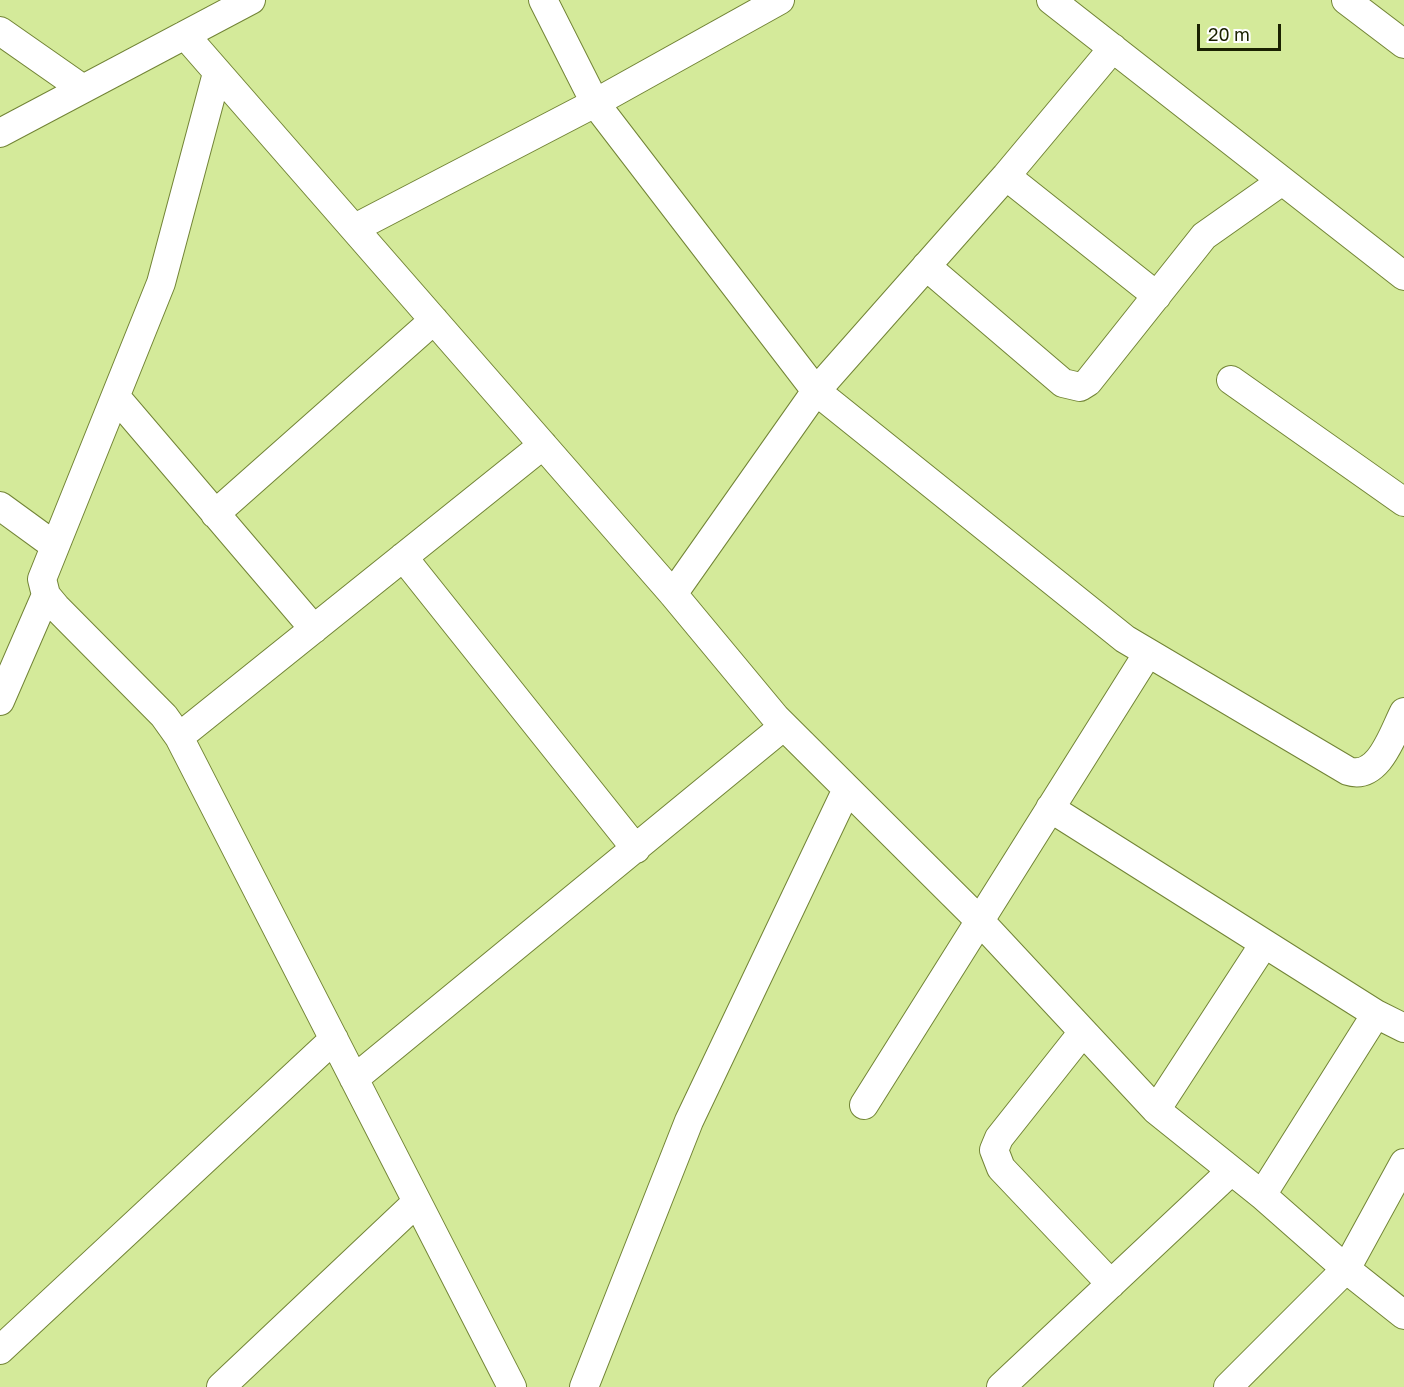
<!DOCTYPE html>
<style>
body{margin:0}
#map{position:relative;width:1404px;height:1387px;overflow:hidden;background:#d4ea9a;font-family:"Golos Text",sans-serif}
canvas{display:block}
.scale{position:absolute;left:1197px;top:24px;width:84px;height:27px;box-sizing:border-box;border:3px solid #1a2101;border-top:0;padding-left:8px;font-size:18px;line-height:21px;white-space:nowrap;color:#1a2101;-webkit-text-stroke:4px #fff;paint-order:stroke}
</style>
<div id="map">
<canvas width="1404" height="1387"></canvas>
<div class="scale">20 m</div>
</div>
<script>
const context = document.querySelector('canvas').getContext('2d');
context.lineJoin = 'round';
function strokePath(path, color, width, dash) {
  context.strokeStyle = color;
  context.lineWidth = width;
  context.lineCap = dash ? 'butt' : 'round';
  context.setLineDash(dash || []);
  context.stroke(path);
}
const minor = new Path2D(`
 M543 0 595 103 816 391 673 594
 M1051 0 1404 276
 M1346 0 1404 44
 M0 31 83 89
 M185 35 673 594 776 718 979 920 1156 1110 1262 1195 1346 1269 1404 1163
 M1113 48 1006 176 816 391 1125 639 1348 771C1379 781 1393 733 1404 712
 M217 73 161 283 42 579 46 595 56 607 164 716 179 737 512 1387
 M0 133 251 0
 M1006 176 1157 296
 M355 228 595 103 780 0
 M926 266 1063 383 1080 387 1088 382 1204 236 1282 181
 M1231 380 1404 502
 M116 397 314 629
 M0 506 55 546
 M215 514 434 320
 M403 557 636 849
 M0 701 46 595
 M179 737 543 445
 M1050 808 1376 1014 1404 1028
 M1083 1032 999 1138 994 1150 1001 1168 1111 1284
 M354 1079 784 726
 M864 1105 1148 653
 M1156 1110 1264 944
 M1262 1195 1376 1014
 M0 1350 334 1039
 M221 1387 417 1202
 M584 1387 689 1121 847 789
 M1001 1387 1230 1172
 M1228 1387 1346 1269 1404 1315`);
strokePath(minor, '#728436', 30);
strokePath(minor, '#fff', 28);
</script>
